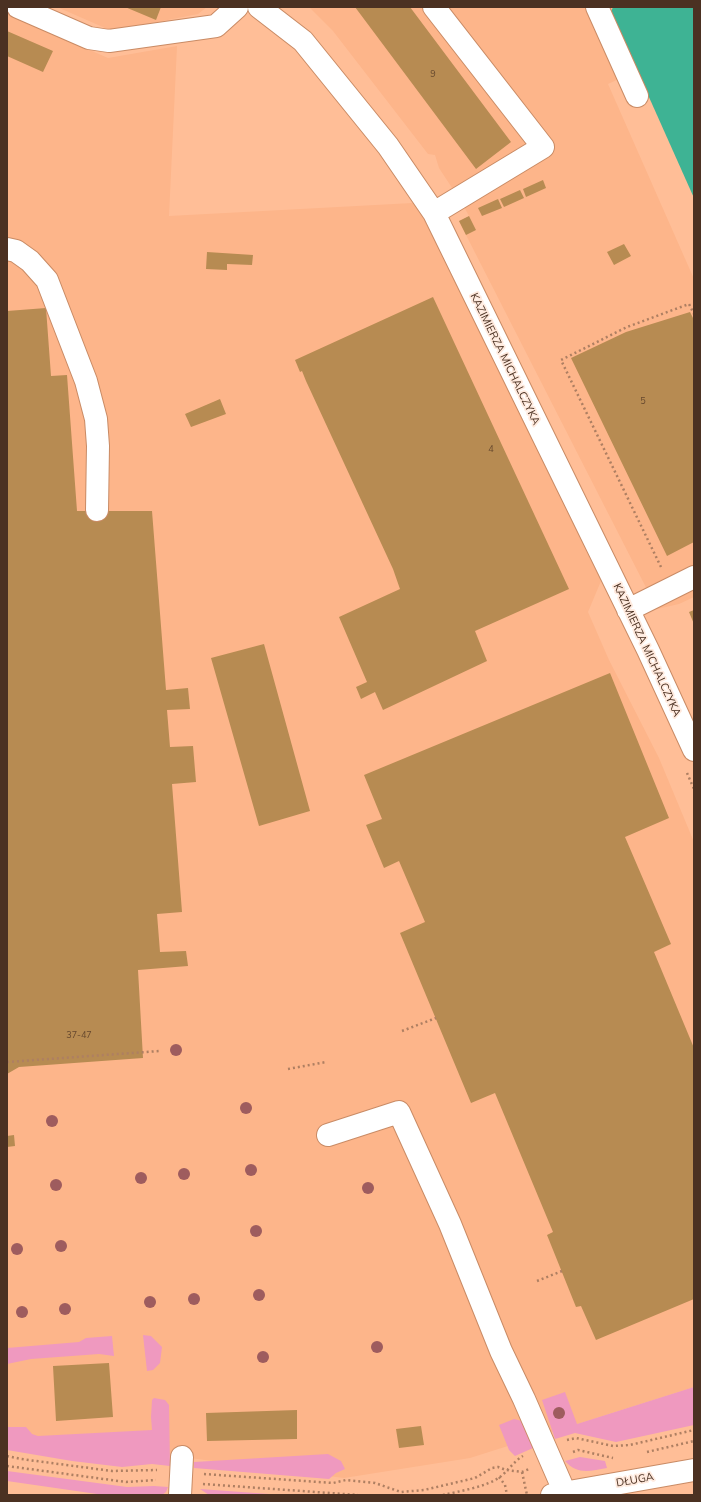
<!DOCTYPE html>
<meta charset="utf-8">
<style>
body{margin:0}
#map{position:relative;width:701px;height:1502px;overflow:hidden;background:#ffbe97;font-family:Mulish,sans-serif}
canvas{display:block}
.frame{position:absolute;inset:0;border:8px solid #4b3122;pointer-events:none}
</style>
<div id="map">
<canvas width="701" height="1502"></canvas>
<div class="frame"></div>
</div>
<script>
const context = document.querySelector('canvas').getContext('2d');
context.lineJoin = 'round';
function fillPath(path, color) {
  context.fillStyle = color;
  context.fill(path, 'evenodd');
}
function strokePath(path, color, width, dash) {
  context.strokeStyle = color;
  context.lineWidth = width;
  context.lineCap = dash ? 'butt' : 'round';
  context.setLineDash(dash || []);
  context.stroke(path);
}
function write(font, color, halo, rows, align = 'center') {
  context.font = font + ' Mulish,sans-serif';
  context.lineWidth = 3.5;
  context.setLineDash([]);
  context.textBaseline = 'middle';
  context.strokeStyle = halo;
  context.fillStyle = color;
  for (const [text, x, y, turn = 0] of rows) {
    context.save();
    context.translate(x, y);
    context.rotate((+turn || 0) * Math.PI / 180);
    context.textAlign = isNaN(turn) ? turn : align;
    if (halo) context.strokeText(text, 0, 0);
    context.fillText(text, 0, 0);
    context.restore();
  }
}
const built = new Path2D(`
 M57 7H207L198 14 112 31Z
 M309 7H613L636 71 608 84 694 279V597L679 604 657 609 466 235 459 221 469 216 462 203 439 168 435 155 428 154 333 31Z
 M7 14 108 58 177 46 169 216 413 203 420 212 446 262 601 581 588 612 609 660 659 758 694 842V1387L470 1458 344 1478 182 1457 7 1438Z`);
const green = new Path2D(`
 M143 1335 151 1336 162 1347 160 1363 153 1370 147 1371Z
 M112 1336 114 1356 99 1354 31 1359 7 1364V1348L79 1342 86 1338Z
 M694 1387V1425L616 1442 575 1433 555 1439 542 1400 565 1392 577 1424Z
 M154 1398 165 1400 169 1405 170 1466 152 1464 122 1467 72 1461 7 1450V1427H26L32 1434 38 1436 152 1430 151 1417 152 1400Z
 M514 1419 522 1421 529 1432 533 1448 515 1456 509 1450 499 1425Z
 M328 1454 341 1461 345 1469 336 1473 329 1479 194 1468V1462Z
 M580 1457 605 1461 607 1468C590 1471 577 1475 565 1461Z
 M7 1471 127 1487 154 1486 168 1487 166 1492 162 1495H104L7 1481Z
 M200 1489 283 1495H209Z`);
const water = new Path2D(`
 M613 7H694V198L611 12Z`);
const building = new Path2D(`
 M125 7H161L156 20Z
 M355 7H410L511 142 476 169Z
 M7 31 53 51 43 72 7 56Z
 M543 180 546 188 526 197 523 189Z
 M520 190 524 198 504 207 500 199Z
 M498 199 502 208 482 216 478 208Z
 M469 216 476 230 466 235 459 221Z
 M624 244 631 256 614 265 607 252Z
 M207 252 253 255 252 265 227 264V270L206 269Z
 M433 297 569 589 475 631 487 661 383 710 375 692 361 699 356 687 367 682 339 617 400 589 393 569 306 381 302 371 300 372 295 360Z
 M46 308 51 376 67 375 77 511H152L166 690 188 688 190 709 167 710 170 747 193 746 196 782 172 784 182 912 157 914 160 952 186 951 188 966 138 970 143 1058 19 1067 7 1074V311Z
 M690 312 694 320V542L667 556 571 358 626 332Z
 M220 399 226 414 191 427 185 414Z
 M694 610V624L689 612Z
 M264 644 310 811 259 826 211 658Z
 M610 673 669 818 625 837 671 944 654 952 694 1048V1299L596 1340 581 1306 576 1307 547 1235 553 1232 495 1093 471 1103 400 933 425 922 399 861 384 868 366 825 382 819 364 775Z
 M14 1135 15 1146 7 1147V1136Z
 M109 1363 113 1417 56 1421 53 1366Z
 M297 1410V1439L207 1441 206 1413Z
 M421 1426 424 1445 399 1448 396 1429Z`);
const path = new Path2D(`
 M661 567 561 360 627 327 689 304 694 314
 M687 773 694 789
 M402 1031 436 1018
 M7 1062 160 1051
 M288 1069 326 1062
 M537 1281 562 1271
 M567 1440 576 1438 613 1446 630 1445 694 1430
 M573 1452 578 1450 613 1458
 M647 1452 694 1441
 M7 1456 21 1459 112 1471 157 1470
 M7 1466 126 1482 156 1480
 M522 1472 527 1495
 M204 1474 333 1483 346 1480 375 1483 401 1492 424 1490 475 1478 492 1468 498 1467 506 1470 522 1472 529 1469
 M499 1477 505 1485 507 1495
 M203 1484 358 1495
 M443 1495C460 1491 486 1487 500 1477 508 1471 514 1461 523 1456`);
const minor = new Path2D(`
 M18 7 89 38 109 41 216 26 237 7
 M259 7 303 41 388 146 434 213 648 650 694 750
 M597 7 637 96
 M434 213 543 147 434 7
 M7 249 16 251 30 261 47 280 86 381 96 419 98 446 97 510
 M628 610 694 577
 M328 1135 399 1112 450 1224 501 1351 524 1399 565 1493
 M180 1495 182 1457
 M552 1495 694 1470`);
const trees = [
 [176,1050],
 [246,1108],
 [52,1121],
 [251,1170],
 [184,1174],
 [141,1178],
 [56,1185],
 [368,1188],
 [256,1231],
 [61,1246],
 [17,1249],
 [259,1295],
 [194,1299],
 [150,1302],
 [65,1309],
 [22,1312],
 [377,1347],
 [263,1357],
 [559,1413]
];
const numberNames = [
 ["9",433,74],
 ["5",643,401],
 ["4",491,449],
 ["37-47",79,1035]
];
const streetNames = [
 ["KAZIMIERZA MICHALCZYKA",505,359,64],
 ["KAZIMIERZA MICHALCZYKA",647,650,65],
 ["DŁUGA",635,1480,-10]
];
fillPath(built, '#fdb58a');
fillPath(green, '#ef99bf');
fillPath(water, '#3eb394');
fillPath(building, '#b78b52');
strokePath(minor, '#c98b65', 24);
strokePath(path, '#ae7f62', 2.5, [2, 3]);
strokePath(minor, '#fff', 22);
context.fillStyle = '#9e5c5e';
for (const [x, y] of trees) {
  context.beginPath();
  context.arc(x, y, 6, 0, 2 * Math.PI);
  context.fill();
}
write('9px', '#66482e', null, numberNames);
write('11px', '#4b3122', '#ffeade', streetNames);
</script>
